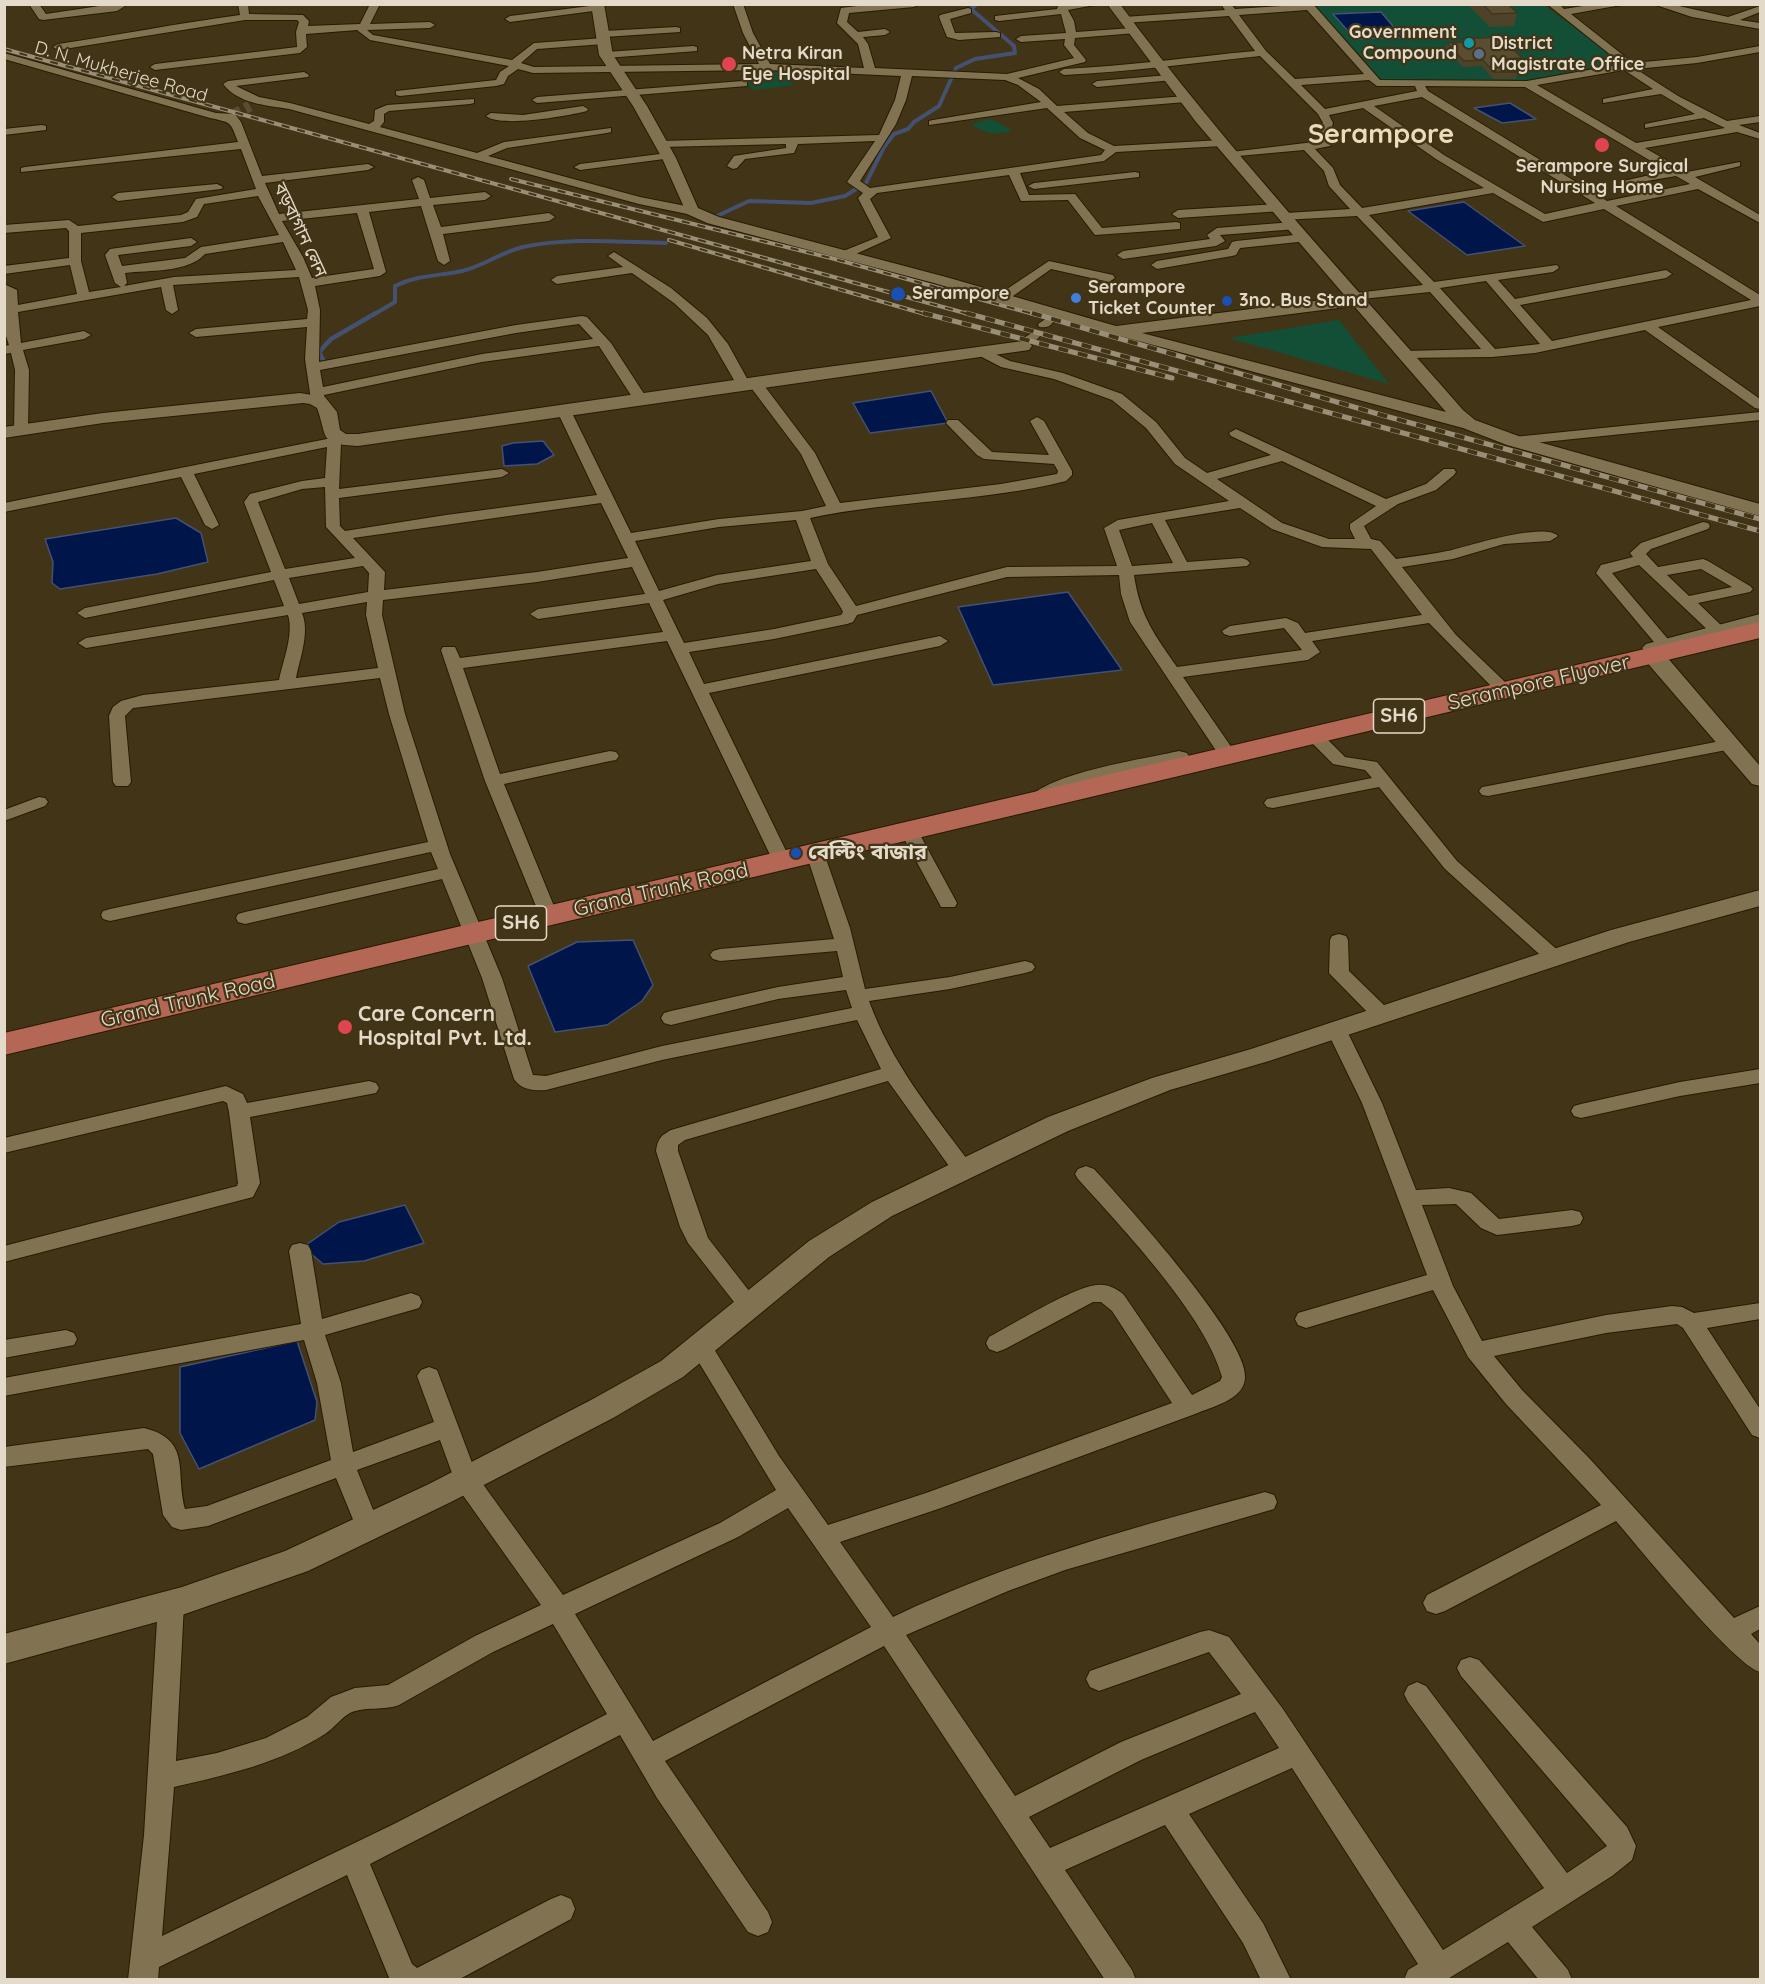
<!DOCTYPE html>
<meta charset="utf-8">
<style>
body{margin:0}
#map{position:relative;width:1765px;height:1984px;overflow:hidden;background:#423416;font-family:Quicksand,sans-serif}
canvas{display:block}
.frame{position:absolute;inset:0;border:6px solid #e3dac9;pointer-events:none}
</style>
<div id="map">
<canvas width="1765" height="1984"></canvas>
<div class="frame"></div>
</div>
<script>
const context = document.querySelector('canvas').getContext('2d');
context.lineJoin = 'round';
function fillPath(path, color) {
  context.fillStyle = color;
  context.fill(path, 'evenodd');
}
function strokePath(path, color, width, dash) {
  context.strokeStyle = color;
  context.lineWidth = width;
  context.lineCap = dash ? 'butt' : 'round';
  context.setLineDash(dash || []);
  context.stroke(path);
}
function write(font, color, halo, rows, align = 'center') {
  context.font = font + ' Quicksand,"Noto Sans Bengali",sans-serif';
  context.lineWidth = 4.5;
  context.setLineDash([]);
  context.textBaseline = 'middle';
  context.strokeStyle = halo;
  context.fillStyle = color;
  for (const [text, x, y, turn = 0] of rows) {
    context.save();
    context.translate(x, y);
    context.rotate((+turn || 0) * Math.PI / 180);
    context.textAlign = isNaN(turn) ? turn : align;
    if (halo) context.strokeText(text, 0, 0);
    context.fillText(text, 0, 0);
    context.restore();
  }
}
const green = new Path2D(`
 M1303 5H1544L1623 64 1519 81H1379L1348 46Z
 M740 67 781 70 794 85 754 90 744 82Z
 M991 119 1012 130C996 137 984 133 971 124Z
 M1339 320 1389 384 1229 338Z`);
const water = new Path2D(`
 M1381 12 1402 37 1355 39 1333 14Z
 M1510 103 1536 119 1502 123 1474 108Z
 M1464 202 1525 246 1467 255 1408 211Z
 M931 391 948 423 870 433 853 403Z
 M543 441 554 455 537 464 504 466 502 446 513 443Z
 M176 518 201 533 208 562 157 574 60 589 52 583 53 562 45 539Z
 M1068 592 1122 670 993 685 958 607Z
 M633 940 653 985 642 1001 607 1025 555 1032 528 966 577 942Z
 M405 1205 424 1243 364 1261 323 1264 303 1247 339 1222Z
 M297 1341 317 1402 315 1420 199 1469 180 1433V1367Z`);
const streamFar1 = new Path2D(`
 M717 216 749 201 811 203 845 196 866 183 884 147 894 134 908 129 914 122 939 106 956 68 975 59 1015 53 1014 46 971 9 977 4
 M373 315 395 302V286C417 275 439 276 462 271 484 266 501 252 523 247 569 237 619 242 666 243`);
const stream = new Path2D(`
 M323 360 319 352 331 339 376 313`);
const minorTunnel = new Path2D(`
 M231 116 250 106`);
const minor = new Path2D(`
 M29 4H39L46 14 113 4 125 6 117 11 43 20 39 19Z
 M238 4H248L249 14 303 15 309 21 308 26 360 24 370 4H380L370 24 430 22 435 25 430 28 367 30 373 35 512 60 534 43 604 38 609 41 604 44 537 49 521 63 534 67 759 64 743 33 733 4H743L753 33 770 64 864 68 858 44 837 23 841 8 874 4H919L914 7 849 13 847 22 858 32 885 29 890 32 885 35 863 37 868 44 875 68 1007 74 1074 58 1064 45 1065 39 1021 42 1016 39 1021 36 1066 33 1061 14 999 21 995 20V16L1057 9 1058 6 1100 4 1068 10 1074 21 1076 32 1132 28 1137 31 1136 33 1075 38 1074 45 1086 60 1085 62 1018 78 1039 89 1057 106 1186 96 1191 99 1186 102 1064 112 1088 133 1114 146 1222 140 1228 143 1222 146 1116 152 1104 161 1020 173 1029 195 1075 194 1102 228 1176 222 1180 223V229L1095 235 1068 200 1021 201 1009 175 877 193 870 199 891 238 845 259 839 255 841 252 878 237 858 198 863 193 847 182 875 141 798 144 794 153 745 159 737 168 733 169 727 166 734 156 786 148V144L661 147 655 144 661 141 879 135 895 100 901 76 766 70 533 73 518 69 508 76 504 84 496 86 400 96 396 95V91L496 80 500 72 509 66 370 40 357 30 306 34 307 47 300 53 155 70 150 67 155 64 297 47 296 32 299 22 297 20H245L58 50 53 47 58 44C119 35 179 23 240 15ZM912 76 1005 80 1018 85 1041 102 933 120 929 121V125L1047 108 1080 138 1105 150 1101 155 870 188 860 181 896 124 906 100Z
 M1221 4H1231L1235 9 1313 4 1380 80 1527 81 1622 64 1547 4H1559L1564 9 1596 4H1627L1571 14 1633 63 1697 57 1760 46V52L1697 63 1636 69 1678 96 1727 121 1760 116V122L1739 125 1760 133V139L1737 132 1645 148 1687 172 1740 162V166L1695 177 1760 215V223L1698 189 1616 206 1760 295V306L1658 327 1760 399V409L1755 408 1645 330 1535 353 1492 357 1401 358 1399 355 1406 351 1481 349 1430 292 1352 300 1350 297 1352 294 1356 293 1423 285 1357 216 1282 220 1280 217 1286 213 1350 209 1329 186 1324 171 1304 150 1227 157V153L1231 152 1322 141 1319 130 1323 123 1318 114 1260 56C1194 63 1129 72 1064 75L1059 72 1064 69C1128 66 1191 57 1255 51L1229 16 1124 23 1119 20 1124 17 1225 10ZM1307 10 1364 74 1295 79 1266 51 1239 15ZM1624 70 1653 89 1603 99V103L1661 94 1695 114 1645 124V128L1704 118 1725 128 1636 143 1537 85ZM1369 80 1377 86H1415L1417 91 1325 109 1301 85ZM1425 86 1525 87 1668 171 1623 181V185L1676 176 1690 184 1607 201 1428 91ZM1422 97 1595 203 1545 214 1444 155 1374 106ZM1363 108 1436 159 1484 188 1362 208 1340 185 1333 168 1315 149 1330 146 1334 142 1331 130 1333 123 1329 115ZM1493 193 1543 222 1604 209 1751 300 1552 341 1520 305 1666 278 1672 274 1666 270 1515 299 1498 280 1553 272 1559 268 1557 265 1434 282 1369 215ZM1486 281 1540 344 1495 349 1440 288Z
 M1653 4H1670L1728 17 1760 6V12L1740 20 1760 23V29L1692 17Z
 M598 5 603 8 601 10 510 22 505 19 510 16Z
 M968 8 971 9V13L950 19 955 33 996 32 1000 33V37L959 40 947 37 939 17 940 15Z
 M676 27 680 28V32L604 37 599 34 604 31Z
 M693 46 697 47V51L606 58 601 55 606 52Z
 M4 53 216 113 235 114 241 122 262 176 368 164 374 167 368 170 265 183 279 214 419 199 412 180 418 177 424 180 430 198 485 192 491 196 485 200 433 205 441 227 549 213 555 217 549 221 443 234 450 261 444 265 438 261 421 206 369 212 386 272 380 276 315 286 320 310 319 362 516 325 582 316 587 317 611 343 648 400 641 404 636 403 599 346 482 362 324 395 325 400 318 404 311 400 305 359 307 327 196 337 189 333 196 329 307 319 308 310 299 277 173 285 178 310 172 314 166 310 161 287 18 312 21 343 84 331 91 335 84 339 23 350 29 370 28 430 21 434 16 433 14 430 15 370 11 353 4 354V346L9 345 5 333 4 284 17 290 18 305 77 294 70 265 4 274V266L69 258V231L66 228 4 233V225L69 220 78 226 181 215 188 212 196 199 256 189 241 149 21 172V168L25 167 238 142C230 121 232 123 210 118L4 59ZM258 196 279 235 201 247 185 258 122 266 118 255 191 246 197 242 191 238 110 249 105 255 115 283 121 287 89 292 81 261V233L183 222 197 217 204 204ZM357 213 374 269 312 278 303 257 282 221ZM283 242 296 270 174 277 124 286 127 283 125 273C149 270 188 273 205 254ZM579 324 593 339 482 354 323 387 320 370 516 333Z
 M304 72 309 75 308 77 236 86 259 97 290 103 369 124 374 121 375 110 387 105 474 99V103L470 104 389 111 384 114V122L380 127 477 153 504 142 611 128V132L607 133 507 148 488 156 640 197 696 208 698 211 692 215 639 204 289 109C265 105 239 104 223 84L228 81Z
 M1169 75 1174 78 1173 80 1097 87 1092 84 1097 81Z
 M743 81 747 82V86L537 103 532 100 537 97Z
 M583 106 588 109 587 111C567 116 501 128 486 116L491 113 523 115Z
 M42 125 46 126V130L4 135V129Z
 M668 153 674 156 672 158 580 170 574 167 580 164Z
 M1135 172 1139 173V177L1034 189 1028 186 1034 183Z
 M217 184 223 187 221 189 118 201 112 197 118 193Z
 M1278 204 1282 205V211L1178 218 1172 214 1178 210Z
 M1293 222 1297 223V229L1220 235 1225 241 1216 246 1123 259 1117 255 1123 251 1210 239 1207 235 1217 228Z
 M1304 234 1310 238 1308 241 1240 248 1236 255 1232 256 1157 269 1151 265 1157 261 1228 249 1232 242 1236 241Z
 M614 252 671 288 707 318 728 344 749 382 755 379 760 380 815 453 840 503 1001 484 1057 474 1058 471 1054 464 984 459 977 455 946 423 948 420H958L992 452 1049 455 1030 421 1037 417 1044 421 1072 471V475L1066 481C983 502 895 500 810 518L828 564 856 606 1007 567 1117 566 1104 528 1118 520 1229 501 1175 464 1146 428 1112 400 1054 379 1001 367 978 355 976 352 983 348 1010 361 1063 373 1122 394 1156 422 1185 458 1207 473 1271 455 1231 436 1229 433 1236 429 1386 499 1426 484 1444 469H1454L1456 472 1454 475 1436 490 1398 504 1364 526 1371 539 1380 541 1396 559C1415 556 1434 554 1452 550 1471 545 1545 522 1558 536L1550 541 1504 544 1453 559 1402 567 1456 635 1504 681 1506 684 1504 687H1492L1429 623 1312 641 1320 652 1308 660 1183 677 1232 748 1229 752H1217L1130 622 1121 594 1119 575 1007 577 857 615 853 622 847 624 774 639 689 652 704 684 940 636 948 641 940 646 709 693 791 861 788 865H776L773 861 667 641 463 668 500 774 610 751 616 752 619 756 616 760 610 761 504 784 558 916 556 920H542L540 916 485 781 441 650 443 647H455L460 658 663 632 649 603 538 619 530 614 538 609 645 594 632 567 537 582 383 600 382 615 405 714 450 854 502 978 533 1075 546 1076 662 1046 852 1008 846 990 778 999 671 1025 664 1023 661 1018 664 1013 671 1011 778 987 843 977 837 951 720 961 713 959 710 955 713 951 720 949 834 939 806 853 809 849H821L824 853 850 928 865 989 950 977 1025 961 1032 963 1035 967 1032 971 1025 973 950 989 869 1001C891 1062 931 1111 970 1163L973 1168 970 1173 962 1176 954 1173 888 1081 685 1140 678 1145V1151L708 1238 760 1305 757 1311 749 1314 741 1311 688 1243 680 1227 656 1151C658 1139 660 1136 671 1130L881 1069 857 1020 662 1060 546 1090C534 1091 521 1090 514 1079L482 978 442 879 245 924 238 922 236 918 238 914 245 912 438 869 431 852 110 921 103 919 101 915 103 911 110 909 428 842 389 714 380 678 133 708 125 716 131 782 128 786H116L113 782 109 716 113 707 121 701 143 695 279 680C283 661 294 634 288 615L86 648 78 643 86 638 284 606 274 580 85 618 77 613 85 608 271 572 244 502 250 494 302 481 325 478 327 447 194 474 219 525 212 529 205 525 181 477 4 512V503L342 436 349 440 341 444 339 489 502 469 509 473 502 477 339 498 340 526 345 531 446 515 597 495 557 411 564 407 571 411 631 533 719 519 802 511 826 506 801 454 749 385 743 388 738 387 708 335 674 303 632 273 557 284 551 280 557 276 623 267 608 256ZM1282 461 1376 506 1350 524V529L1355 539H1329L1282 523 1217 479ZM325 487 326 527 355 558 285 569 258 502 302 489ZM601 503 628 558 537 572 384 590 385 572 353 538ZM1240 508 1272 529 1322 547 1371 549 1422 615 1305 633 1298 623 1286 618 1230 626 1222 631 1224 634 1230 636 1284 628 1302 650 1177 667C1154 634 1140 616 1134 575L1247 566 1250 563 1247 560 1242 558 1187 562 1165 520ZM796 520 811 561 717 575 659 591 635 541 719 527ZM1152 523 1173 563 1132 566 1119 530ZM363 566 369 573 368 592 299 604 289 578ZM816 569 841 608 843 612 841 615 774 629 684 643 663 600 718 584ZM367 602 366 615 378 668 296 678C300 658 310 632 302 613Z
 M1049 261 1113 275 1115 278 1109 282 1051 269 1006 301H998L996 298 998 295Z
 M1047 318 1052 319 1053 322C1050 327 1045 328 1039 327L1038 324Z
 M1033 332 1038 333 1040 336C1036 341 1033 342 1026 341L1024 338Z
 M1760 412V420L1514 445 1507 441 1514 437Z
 M1703 522 1708 523 1710 526 1708 529 1651 549 1646 554 1658 567 1703 559 1708 561 1750 586 1753 589 1750 592 1698 603 1724 628 1726 631 1724 634H1712L1639 565 1612 573 1673 645 1665 650 1659 648 1596 573 1601 565 1633 557 1630 553 1641 543ZM1701 569 1732 587 1689 596 1667 575Z
 M1320 737 1326 738 1345 757 1377 762 1457 861 1562 954 1565 958 1562 962 1555 964 1548 962 1445 869 1379 787 1273 808 1267 807 1264 803 1267 799 1372 778 1365 770 1333 764 1311 742 1314 738Z
 M1731 739 1737 740 1740 744 1737 748 1488 796 1482 795 1479 791 1482 787 1488 786Z
 M39 797 45 798 48 802 45 806 4 821V810Z
 M909 826 915 827 918 831 957 903 955 907H941L939 903 900 831 903 827Z
 M1339 934 1346 936 1348 940 1349 971 1388 1009 1391 1014 1388 1019 1381 1021 1374 1019 1329 973 1330 940 1332 936Z
 M1336 1022 1343 1024 1346 1029 1382 1103 1416 1190 1449 1188 1471 1193 1499 1219 1572 1210 1580 1212 1583 1218 1580 1224 1572 1226 1497 1235 1481 1228 1456 1204 1422 1205 1453 1286 1482 1341 1606 1315 1672 1306 1682 1307 1694 1313 1760 1303V1319L1707 1328 1760 1409V1438L1752 1435 1683 1328 1677 1324 1606 1333 1494 1356 1522 1390 1590 1459 1734 1618 1760 1606V1629L1751 1634 1760 1644V1672C1734 1665 1640 1549 1616 1521L1445 1611 1436 1614 1427 1611 1423 1603 1427 1595 1601 1505 1506 1404 1468 1357 1433 1290 1306 1328 1298 1325 1295 1319 1298 1313 1427 1275 1362 1103 1326 1029 1329 1024Z
 M1760 1069V1083L1680 1096 1581 1118 1574 1116 1571 1111 1574 1106 1581 1104 1680 1082Z
 M369 1081 376 1083 379 1088 376 1093 250 1117 260 1183 253 1197 4 1262V1246L237 1186 238 1183 229 1112 227 1103 223 1101 4 1153V1138L226 1086 243 1094 247 1103Z
 M1086 1166 1094 1169C1124 1202 1249 1339 1245 1378 1244 1400 1211 1407 1195 1414L941 1508 840 1542 893 1617C1012 1560 1139 1526 1265 1492L1274 1495 1277 1502 1274 1509 1065 1570 1008 1591 906 1635 1015 1796 1121 1742 1241 1694 1209 1652 1099 1691 1090 1687 1086 1679 1090 1671 1200 1632 1209 1630 1229 1637 1283 1709 1443 1950 1544 1888 1408 1702 1404 1694 1408 1686 1417 1682 1426 1686 1567 1873 1607 1846 1461 1676 1457 1668 1461 1660 1470 1657 1479 1660 1627 1827 1636 1846 1632 1860 1612 1876 1532 1927 1568 1970 1572 1980H1539L1508 1942 1446 1980H1404L1408 1970 1418 1964 1292 1768 1189 1814 1263 1923 1291 1980H1261L1243 1943 1165 1825 1065 1870 1132 1970 1136 1980H1105L884 1646 665 1761 768 1912 772 1922 768 1932 758 1936 748 1932 657 1798 620 1735 370 1864 412 1964 417 1968 551 1899 561 1895 571 1899 575 1909 571 1919 458 1980H390L347 1875 159 1967 158 1980H128L144 1835 158 1604 162 1596 171 1593 180 1596 184 1604 176 1761 217 1753 266 1738 307 1717 331 1697 355 1688 388 1685 475 1636 541 1605 457 1487 440 1440 357 1470 380 1527 377 1534 368 1537 359 1534 336 1478 208 1526 181 1530 172 1527 163 1515 153 1454 148 1449 4 1467V1447L144 1428C192 1440 175 1471 185 1509L207 1506 331 1460 317 1383 304 1340 4 1396V1378L301 1324 289 1251 292 1245 300 1243 308 1245 311 1251 322 1319 411 1293 419 1296 422 1302 419 1308 325 1335 341 1383 353 1452 434 1422 417 1376 421 1370 429 1367 437 1370 477 1476 563 1595 720 1523 776 1490 692 1351 689 1345 692 1339 700 1336 708 1339 779 1456 828 1525 926 1493 1172 1403 1112 1311 1101 1302H1093L1005 1349 997 1352 989 1349 986 1343 989 1337C1012 1325 1076 1285 1098 1285 1108 1284 1117 1289 1124 1295L1192 1395 1220 1381 1222 1377C1206 1316 1122 1228 1078 1179L1075 1174 1078 1169ZM788 1508 871 1627 653 1741 575 1614 738 1537ZM553 1624 607 1714 394 1824 162 1936 174 1787C226 1775 280 1763 325 1734 334 1728 341 1718 350 1713 364 1706 384 1711 399 1705L493 1652ZM1255 1712 1279 1748 1050 1848 1029 1817 1141 1760Z
 M66 1330 74 1333 77 1339 74 1345 4 1358V1340Z`);
const tertiary = new Path2D(`
 M591 4H604L613 55 647 106 676 158 698 208 719 217 946 277 1116 326 1346 297 1196 122 1107 4H1120C1225 147 1347 277 1463 410L1475 420 1521 437 1760 504V516L1507 445 1463 428 1120 336 1109 335 934 283 707 223 687 214 662 158 633 106 599 55ZM1354 306 1446 412 1142 333Z
 M1023 341 1029 342 1032 346 1029 350 358 446C318 444 328 438 317 408L310 404 303 403 103 423 4 438V427L103 413 300 393 325 397 337 412 340 430 346 434H358L797 371Z
 M1760 614V626L1653 654 1646 652 1642 648 1646 644Z
 M1658 655 1666 656 1760 766V786L1752 784 1650 666 1647 661 1650 656Z
 M1179 751 1187 753 1190 758 1187 763 1074 789 1046 806 1038 808 1030 806 1026 801C1046 773 1144 759 1179 751Z
 M1760 890V906L1629 942 1269 1061 1170 1090 1068 1131 892 1216 829 1257 683 1377 613 1418 451 1502 308 1571 182 1615 4 1664V1634L182 1587 285 1551 429 1484 591 1400 661 1361 809 1241 872 1202 1048 1117 1152 1078 1251 1049 1611 930Z`);
const primary = new Path2D(`
 M1760 622V638L4 1055V1033Z`);
const railFar1 = new Path2D(`
 M4 49 972 315
 M511 179 831 258 1037 315
 M669 240 928 315`);
const rail = new Path2D(`
 M923 313 1172 378
 M966 313 1760 531
 M1032 313 1378 414 1760 519`);
const wall = new Path2D(`
 M1235 4H1270L1237 7Z
 M1470 4H1508L1517 13 1514 26 1490 27 1470 7Z
 M1462 39 1522 58 1520 64 1510 65 1517 72 1516 79H1493L1482 66 1463 67 1446 49 1447 43 1461 42Z`);
const building = new Path2D(`
 M1483 4H1508L1517 13 1492 14Z
 M1501 37 1522 58 1504 59 1517 72H1494L1483 60 1464 61 1447 43 1464 42 1462 39Z`);
const markers = [
 [1469,43,6,"#0f9aa8"],
 [1479,54,6,"#5c6f8a"],
 [729,64,8,"#e0444e"],
 [1602,145,8,"#e0444e"],
 [898,294,8,"#1a4fb4"],
 [1076,298,6,"#3f7fe0"],
 [1227,301,6,"#1a4fb4"],
 [796,853,6,"#1a4fb4"],
 [345,1027,8,"#e0444e"]
];
const farPoinames = [
 ["Government",1457,33,"right"],
 ["Compound",1457,54,"right"],
 ["District",1491,44],
 ["Magistrate Office",1491,65],
 ["Netra Kiran",742,54],
 ["Eye Hospital",742,75],
 ["Serampore Surgical",1602,167,"center"],
 ["Nursing Home",1602,188,"center"],
 ["Serampore",1088,288],
 ["Ticket Counter",1088,309],
 ["Serampore",912,294],
 ["3no. Bus Stand",1239,301]
];
const farStreetnames = [
 ["D. N. Mukherjee Road",121,72,16],
 ["বড়বাগান লেন",300,230,65]
];
const shields = [
 [1399,716,51],
 [521,923,51]
];
const shieldNames = [
 ["SH6",1399,716],
 ["SH6",521,923]
];
const streetNames = [
 ["Serampore Flyover",1539,683,-13],
 ["Grand Trunk Road",661,890,-13],
 ["Grand Trunk Road",188,1001,-13]
];
const poiNames = [
 ["বেল্টিং বাজার",808,853],
 ["Care Concern",358,1015],
 ["Hospital Pvt. Ltd.",358,1039]
];
const farTownnames = [
 ["Serampore",1381,135]
];
fillPath(green, '#134f37');
fillPath(water, '#00164b');
strokePath(water, '#445171', 1.5);
strokePath(streamFar1, '#445171', 4);
strokePath(stream, '#445171', 4.5);
strokePath(minorTunnel, '#5a4d31', 11, [11, 5]);
strokePath(minor, '#281b00', 2);
strokePath(tertiary, '#281b00', 2);
strokePath(primary, '#281b00', 2);
fillPath(minor, '#817252');
fillPath(tertiary, '#817252');
fillPath(primary, '#b56755');
strokePath(railFar1, '#998e77', 4);
strokePath(rail, '#998e77', 5);
strokePath(railFar1, '#423416', 2, [8]);
strokePath(rail, '#423416', 4, [10]);
fillPath(wall, '#4e4228');
fillPath(building, '#5b4d2f');
strokePath(building, '#403621', 1.5);
for (const [x, y, r, color] of markers) {
  const dot = new Path2D();
  dot.arc(x, y, r, 0, 2 * Math.PI);
  context.fillStyle = color;
  context.fill(dot);
  strokePath(dot, '#423416', 2);
}
write('bold 18px', '#e3dac9', '#423416', farPoinames, 'left');
write('18px', '#e3dac9', '#423416', farStreetnames);
for (const [x, y, w] of shields) {
  const box = new Path2D();
  box.roundRect(x - w / 2, y - 17, w, 34, 4.5);
  context.fillStyle = '#423416';
  context.fill(box);
  strokePath(box, '#e3dac9', 1.5);
}
write('bold 20px', '#e3dac9', null, shieldNames);
write('21px', '#e3dac9', '#423416', streetNames);
write('bold 21px', '#e3dac9', '#423416', poiNames, 'left');
write('bold 27px', '#eddcba', '#423416', farTownnames);
</script>
